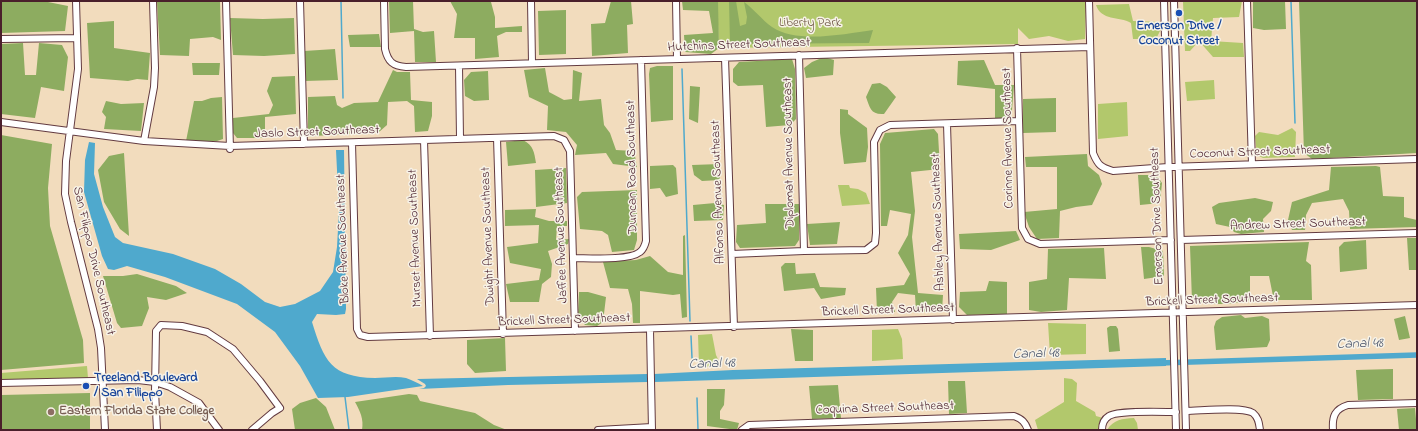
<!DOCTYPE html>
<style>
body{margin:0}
#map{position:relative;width:1418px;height:431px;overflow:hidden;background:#f2dcbd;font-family:"Indie Flower",sans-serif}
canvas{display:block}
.frame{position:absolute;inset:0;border:2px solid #4a1f2b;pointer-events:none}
</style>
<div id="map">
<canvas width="1418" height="431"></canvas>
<div class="frame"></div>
</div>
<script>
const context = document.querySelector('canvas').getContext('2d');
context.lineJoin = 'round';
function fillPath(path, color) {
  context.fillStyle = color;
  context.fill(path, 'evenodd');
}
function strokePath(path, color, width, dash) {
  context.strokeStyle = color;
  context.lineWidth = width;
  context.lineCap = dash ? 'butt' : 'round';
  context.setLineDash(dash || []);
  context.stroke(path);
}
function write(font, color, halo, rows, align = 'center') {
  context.font = font + ' "Indie Flower",sans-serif';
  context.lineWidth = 3;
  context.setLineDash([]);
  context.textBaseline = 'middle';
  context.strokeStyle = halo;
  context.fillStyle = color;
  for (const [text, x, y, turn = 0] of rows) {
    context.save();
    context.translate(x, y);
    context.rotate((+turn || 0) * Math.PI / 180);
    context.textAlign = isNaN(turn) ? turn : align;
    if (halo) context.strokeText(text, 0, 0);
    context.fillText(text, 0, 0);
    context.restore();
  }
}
const green = new Path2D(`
 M717 1H1050L1051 2 1086 1 1085 39 1068 41 1049 36 1029 39 1018 28V44L719 48Z
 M1199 1H1242L1239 17 1213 18 1211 41 1243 43 1244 57H1213L1199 41 1190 51H1185L1183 2Z
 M1129 4 1133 21 1161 22V29L1156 39H1133L1131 23C1119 16 1101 21 1096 5Z
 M1214 80 1215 99 1187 101 1185 82Z
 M1127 102 1128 136 1098 139V104Z
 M1292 128 1296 132 1295 157 1263 158 1257 155 1255 136 1259 132 1278 135Z
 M838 185H849L850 188 858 189 866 193 870 204 842 206Z
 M1048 323 1086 324V354L1050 355Z
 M898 329 902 339 903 359 872 361V330Z
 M712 334 716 355 721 365 705 367 699 365 698 335Z
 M87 366 88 378 1 380V373Z
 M1064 378 1072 379 1077 383 1076 401 1095 412 1096 416 1103 418 1099 423V430H1038L1035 420 1064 402Z
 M1134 418 1137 423 1138 430H1107C1114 419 1122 419 1134 418Z`);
const forest = new Path2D(`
 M1 1H43L68 6 65 31 1 33Z
 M157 1 220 2 221 40 213 37 190 39 189 56 160 55Z
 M389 1H413L414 29 423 32 434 31 436 62H415L414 31 390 33Z
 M450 1 491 2 495 17V28L522 26V32H506L497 36 499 57 475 59V38H454L457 14Z
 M611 1H631L633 24 627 25 628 53 592 56 591 24 605 23Z
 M682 1H718L719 48 711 54 685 52 684 35 713 33 709 11 683 10Z
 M729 1H736L740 26 746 24 747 17 744 2C754 9 762 20 772 27 797 44 844 34 873 30L869 43 730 44Z
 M1253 1H1285L1286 29 1264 30 1253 28Z
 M1299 1H1417V153L1312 159 1304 153Z
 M566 10V54L539 55 538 11Z
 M230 18 263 19 294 18 295 54 264 56 233 55Z
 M114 21V48L150 53 148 80 137 79 128 81 90 78 87 23Z
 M379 34 381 47H350L348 35Z
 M23 43 25 75H36L39 43 62 45 68 57 64 91 41 87 35 118 1 114V44Z
 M335 49 338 80 305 81 304 51Z
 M824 57 834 60 833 75 806 78 804 68 812 62Z
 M792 59 795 69 796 119 790 125 766 127 763 85 738 86 733 82V69L739 62Z
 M984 60 995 85H1014L1012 110 1006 117 995 119V89L957 85 958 61Z
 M192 63H220L219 75H193Z
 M657 66H673V120L651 122 649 74 650 68Z
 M545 68 549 92 564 100 572 99 573 70 582 73 579 101 601 99 604 125 610 133 616 150 634 151 637 167 613 164 606 153 575 155 577 145 566 132 547 130 548 106 529 97 524 70Z
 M393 70 397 72H410L411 100 432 102V116L428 131 415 132 414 106 407 101 388 102 387 125 379 132 314 136 308 131V97L335 96 337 105 342 108 354 103 378 102Z
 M488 71 489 100 474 101 465 96 464 80 471 72Z
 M295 76 296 114 265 117V138H237L233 133V118L269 114 273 105 267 91 272 77Z
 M880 83 887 87 896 97 884 114C871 115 870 108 866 97L872 84Z
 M690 86 700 87 698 123 689 119Z
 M222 97 223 139 217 141H186L194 101H202L211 98Z
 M1056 98V132L1023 133V99Z
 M106 101 121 104 144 103 141 131 104 129 106 117 102 112Z
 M840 109 848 110V114L867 128 868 147 866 162 844 164 840 133Z
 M934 129 938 134 940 169 911 172 915 211 912 237 918 293 943 295 942 311 916 312 915 295 898 293 892 302 895 312H877L876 288 904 285 910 274 898 253 908 235 911 214 890 210 887 226H881L880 144 885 133Z
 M1 135 52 144 48 188 50 226 83 340 84 363 1 370Z
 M523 140C534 146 534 152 536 163L508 166 506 142Z
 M124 153 129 236 120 229 104 202 98 170 109 156Z
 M1087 154 1088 166 1099 175 1102 184 1092 205 1076 207 1060 211 1059 238 1037 239 1029 227 1024 212 1057 209V167H1026L1025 157Z
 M720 164V180L702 181 694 175 692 165Z
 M673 165 676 168 678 194 666 197 660 188 650 189V166Z
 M1376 166 1380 167 1383 196 1404 197V217L1417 220V227L1350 229 1349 211 1343 199 1312 203 1306 215 1305 230H1292L1288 220 1292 202 1329 190 1331 167Z
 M566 168 567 203 536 207 535 170Z
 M1138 175H1151L1158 177 1162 183 1160 203 1140 205Z
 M637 190V240L634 250 612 252 608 235 602 231 580 229 577 197 582 192Z
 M1255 198 1273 202 1271 211 1263 219 1264 232 1241 234 1234 232 1230 227 1216 224 1212 207 1219 203Z
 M715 203 724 205 723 220 694 221 693 205Z
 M765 204H799V240L795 246 740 248 736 242 737 225 766 223Z
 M536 209 535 217 549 221H567V226H557L556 240 569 239 568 244 548 251 552 264 551 277 542 284 539 302H510L506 284 539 280 541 269 510 263 507 247 538 243 539 225 505 226V210Z
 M840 222 837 244 810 245 807 224Z
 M1016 231 1020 240 991 250 960 249 959 234Z
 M685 235 687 317 682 318 680 294 673 295 640 291V323H633L632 304 628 289 610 288 603 262 636 260 650 256 668 272 683 275V236Z
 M1407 238H1417V270H1409Z
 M1366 240 1367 269 1340 272 1339 247 1344 242Z
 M1309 242 1306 261 1311 265 1312 300H1277L1273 296 1269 276H1250V300C1231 305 1212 305 1192 301L1190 246Z
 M1141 247H1149L1163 251 1164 276 1144 279Z
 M1104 248 1106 279 1069 278 1067 310 1041 312 1029 310V282L1047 279 1048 249Z
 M785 263H795L796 274 815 273 820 287 846 288 845 295 821 299 814 288 784 291 781 267Z
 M137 274 176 286 187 293 166 300 147 297 149 308 142 326 121 328 117 323 103 276H123Z
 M989 281 1007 282V314L967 315 959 307 960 292 986 291Z
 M579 292H588L606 297 603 322 597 326 585 325 578 316Z
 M1241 315 1245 318 1262 316 1269 319 1270 340 1267 347 1216 350 1214 327 1216 321 1222 317Z
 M1405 316 1410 338 1399 340 1394 319Z
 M1110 326H1116L1118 329 1120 351 1109 352 1107 328Z
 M791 329 813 330V361H795Z
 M505 338 506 371 475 373 467 364V340Z
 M1393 369V399L1358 400 1356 370Z
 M948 381H965L967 413 949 414Z
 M838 385 841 418 812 419 809 386Z
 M707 389H725L724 405 720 411V419L739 423 737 430 707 426Z
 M90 393V430H1V395Z
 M409 394 417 395 420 401 475 413 494 425 507 430H362C364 419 360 411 355 402Z
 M316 398 326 407 335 430H295L292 409 300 403Z
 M1415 408 1417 430H1399L1397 409Z`);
const water = new Path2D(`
 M89 142 95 143 94 174 103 207 115 237 123 243 173 254 215 269 241 284 265 302 280 307 295 304 320 291 333 272 337 247 339 211 336 150H344L346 309 345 314 336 315 317 314 312 322C324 361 331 377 375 378 385 378 396 376 406 378 412 380 418 383 423 386L348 397 318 398 300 366 275 332 237 304 165 277 127 266 114 270 108 269 102 256 84 192 85 160Z
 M1166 358V366L654 382V374L733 370Z
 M648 374V382L508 385 419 389 424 388 426 386 425 384 417 379Z`);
const stream = new Path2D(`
 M341 1 343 98
 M1291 1 1295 123
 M682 69 690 321
 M691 336 692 358
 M345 397 349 430
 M697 398 698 430`);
const canal = new Path2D(`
 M1159 363 1417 355`);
const minor = new Path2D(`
 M76 1 78 69 66 161 65 194 71 222 98 329 101 348 105 430
 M226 1 230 149
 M300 1 304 144
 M384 1 385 49C388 62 393 66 406 67L1090 47
 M531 1 532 63
 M676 1 677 58
 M1089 1 1093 153C1098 165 1100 167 1113 171L1168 167 1417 159
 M1164 1 1176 430
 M1174 1 1186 430
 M1247 1 1252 164
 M1 39 77 38
 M1017 48 1022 228 1028 239 1040 244 1171 240
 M799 55 804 251
 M725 58 734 327
 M459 66 460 138
 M1 122 144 141 230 146 554 136 564 140 570 151 575 331
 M947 124 953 320
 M497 138 503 334
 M424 140 430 336
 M144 141 154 87 155 68 153 1
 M352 143 357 329 360 335 368 337 1417 305
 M1181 240 1417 233
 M732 254 804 251 866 250 875 243 876 233 874 142 880 130 890 125 1019 121
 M573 258C589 258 629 261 640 252 644 249 645 245 646 241L641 60
 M650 330 652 430
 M1 383 138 380 155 382 170 387 199 403 219 430
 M1186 411C1200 411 1242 406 1253 413 1259 418 1259 424 1260 430
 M157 430 155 391 156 331 161 325 182 326 207 332 233 349 260 381 280 408 272 413 252 430
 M598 430 652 427
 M742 430 749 425 1014 416C1022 419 1025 422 1028 430
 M1102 430C1102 425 1104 419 1109 416 1118 410 1163 412 1176 412
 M1333 430C1332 416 1335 409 1348 405L1417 403`);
const markers = [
 [1179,13,4,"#1a4fb4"],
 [86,386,4,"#1a4fb4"],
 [51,412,4,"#8d6e63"]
];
const parkNames = [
 ["Liberty Park",810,24]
];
const transitNames = [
 ["Emerson Drive /",1179,27],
 ["Coconut Street",1179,42],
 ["Treeland Boulevard",94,379,"left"],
 ["/ San Filippo",94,394,"left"]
];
const streetNames = [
 ["Hutchins Street Southeast",739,46,-2],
 ["Jaslo Street Southeast",317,133,-2],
 ["Corinne Avenue Southeast",1009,138,-91],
 ["Diplomat Avenue Southeast",790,153,-91],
 ["Coconut Street Southeast",1260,153,-2],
 ["Duncan Road Southeast",633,167,-91],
 ["Alfonso Avenue Southeast",719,192,-92],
 ["Emerson Drive Southeast",1158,216,-92],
 ["Ashley Avenue Southeast",939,222,-92],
 ["Andrew Street Southeast",1298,225,-2],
 ["Jaffee Avenue Southeast",562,235,-92],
 ["Dwight Avenue Southeast",489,236,-92],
 ["Murset Avenue Southeast",416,238,-92],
 ["Bloke Avenue Southeast",344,239,-92],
 ["San Filippo Drive Southeast",93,261,77],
 ["Brickell Street Southeast",1212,301,-2],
 ["Brickell Street Southeast",888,311,-2],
 ["Brickell Street Southeast",564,321,-2],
 ["Coquina Street Southeast",885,409,-2]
];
const educationNames = [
 ["Eastern Florida State College",59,412]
];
const waterNames = [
 ["Canal 48",1360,345,-2],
 ["Canal 48",1036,355,-2],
 ["Canal 48",712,365,-2]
];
fillPath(green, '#b2c86c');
fillPath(forest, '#8dac60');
fillPath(water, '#4fa9cd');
strokePath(stream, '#4fa9cd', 1.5);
strokePath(canal, '#4fa9cd', 5.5);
strokePath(minor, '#633b41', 8);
strokePath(minor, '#fff', 6);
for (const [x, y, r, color] of markers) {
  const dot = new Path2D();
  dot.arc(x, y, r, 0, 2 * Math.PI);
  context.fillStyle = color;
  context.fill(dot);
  strokePath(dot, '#f7f3e8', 1.5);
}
write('13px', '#69523e', '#f7f3e8', parkNames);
write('bold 13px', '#164399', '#f7f3e8', transitNames);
write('13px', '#4a1f2b', '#f7f3e8', streetNames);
write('bold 13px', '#785e54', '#f7f3e8', educationNames, 'left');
write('italic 14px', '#4c566c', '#f7f3e8', waterNames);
</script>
